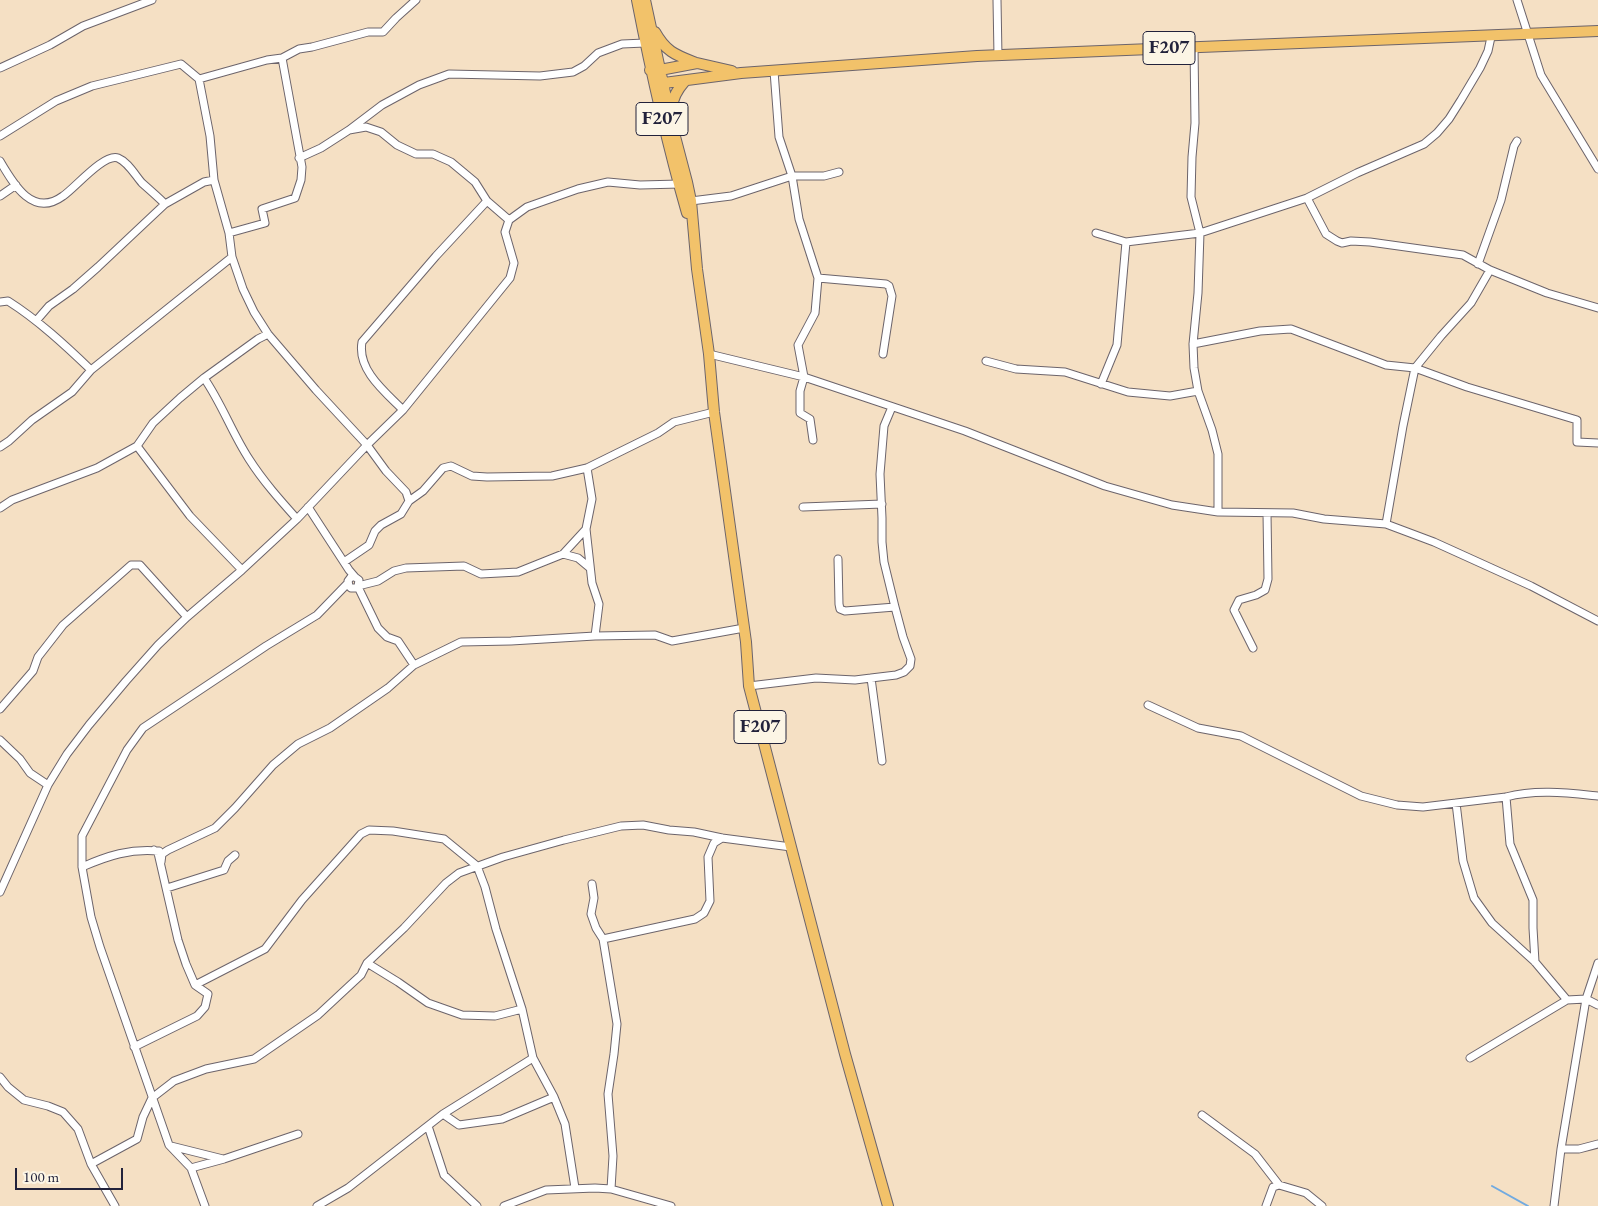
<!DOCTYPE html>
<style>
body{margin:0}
#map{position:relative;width:1598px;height:1206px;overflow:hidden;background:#f5e0c4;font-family:"EB Garamond",serif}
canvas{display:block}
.scale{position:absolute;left:15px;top:1168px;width:108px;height:22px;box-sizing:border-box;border:2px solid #22223b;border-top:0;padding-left:6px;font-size:15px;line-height:18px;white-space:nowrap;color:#22223b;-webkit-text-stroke:4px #fcf5e5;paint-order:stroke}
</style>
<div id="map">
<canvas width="1598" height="1206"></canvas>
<div class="scale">100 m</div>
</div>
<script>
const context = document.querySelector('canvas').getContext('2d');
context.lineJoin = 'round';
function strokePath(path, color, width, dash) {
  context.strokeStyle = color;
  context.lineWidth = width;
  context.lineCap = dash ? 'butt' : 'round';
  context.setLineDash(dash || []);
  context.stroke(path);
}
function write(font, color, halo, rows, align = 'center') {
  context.font = font + ' "EB Garamond",serif';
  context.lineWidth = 4;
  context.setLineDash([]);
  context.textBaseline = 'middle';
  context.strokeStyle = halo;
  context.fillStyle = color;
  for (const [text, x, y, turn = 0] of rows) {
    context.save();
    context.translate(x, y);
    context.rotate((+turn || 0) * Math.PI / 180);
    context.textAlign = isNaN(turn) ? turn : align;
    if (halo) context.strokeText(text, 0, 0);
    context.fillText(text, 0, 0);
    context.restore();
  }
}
const stream = new Path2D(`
 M1492 1186 1528 1206`);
const minor = new Path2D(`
 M997 0 998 56
 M1517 0 1541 75 1598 169
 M1194 47 1195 123 1192 157 1191 197 1200 233 1198 293 1193 344 1194 368 1198 391 1212 430 1218 454V512
 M0 68 50 45 83 26 152 0
 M774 71 779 137 792 176 799 219 818 278 815 313 798 345 804 377 800 391V413L810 419 813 440
 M199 79 267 60 282 58 299 49 312 47 368 32H383L396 18 416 0
 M349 130 382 105 419 85 449 74 540 76 573 72 584 66 598 53 622 44 645 43
 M0 136 56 101 92 86 181 64 199 79 210 136 214 180 229 233 232 257 243 289 254 312 268 334 316 390 367 445 386 471 406 492 409 501
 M299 158 321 148 349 130 366 127 381 132 397 145 416 154H433L451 162 475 182 487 201 509 220
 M0 161C14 185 33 218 63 196 75 188 104 153 118 158 128 162 135 175 142 183 150 190 158 197 165 204
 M0 196 16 185
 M1307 198 1326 234 1337 241 1342 243 1351 241 1370 242 1463 255 1490 270 1547 293 1598 308
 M691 201 731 196 792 176H824L839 172
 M229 233 265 223 262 209 295 198 301 180 302 167 282 58
 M1096 233 1126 242 1200 233 1307 198 1357 173 1424 144 1437 133 1449 119 1461 100 1480 68 1488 51 1491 37
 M1478 264 1501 200 1514 146 1517 141
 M818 278 886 284 889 286 892 296 883 354
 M0 302 8 301C38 320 65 345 91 370
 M36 321 49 306 73 289 98 267 165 204 204 182 214 180
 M1193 344 1260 331 1291 329 1386 365 1415 368 1467 387 1577 420V442L1598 443
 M709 354 804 377 965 431 1105 486 1172 505 1218 512 1293 513 1324 519 1386 524 1434 542 1531 586 1598 621
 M986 361 1016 369 1065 372 1128 392 1170 396 1198 391
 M204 378C222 404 232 433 249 459 263 481 280 500 297 519
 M1101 384 1117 345 1126 242
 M403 410C385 392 357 370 362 342L436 256 487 201
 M137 446 190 516 242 570
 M0 447 9 441 32 420 72 392 91 370 232 257
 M587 468 592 499 586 529 592 583 599 604 595 636
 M308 507 349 570 355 577
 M803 507 882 504
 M0 508 12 500 97 468 137 446 153 423 180 398 204 378 258 339 268 334
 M1386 524 1403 426 1415 368 1441 336 1471 303 1490 270
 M563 554 578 558 590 568
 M838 559 839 604 840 609 845 611 895 607
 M344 562 369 545 375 531 381 525 401 514 409 501 423 491 443 468 451 466 472 476 487 477 552 476 587 468 658 433 674 422 714 412
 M358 586 359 580 355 577H351L348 581 349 586 351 588H356L358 586 378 581 394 571 406 568 464 566 481 574 518 572 563 554 586 529
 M358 587 378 628 387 637 398 641 414 665
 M1253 648 1234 610 1239 600 1256 595 1265 590 1268 579 1267 513
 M871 678 882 761
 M749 686 816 678 855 680 871 678 896 675 904 672 910 666 911 659 903 637 895 607 884 562 882 542V518L880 474 884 426 892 407
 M1148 705 1198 728 1241 736 1361 796 1397 805 1423 807 1506 797C1536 789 1568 793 1598 796
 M0 709 33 671 38 657 63 625 131 565H140L187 617
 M0 740 20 759 30 773 48 785
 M1506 797 1510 844 1533 900V928L1535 962
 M1456 803 1463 861 1474 898 1492 923 1535 962 1567 1000
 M161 862 162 854 168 850 215 828 235 808 273 765 298 744 330 728 388 688 414 665 461 642 511 641 595 636 655 635 672 641 744 628
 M82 867C107 856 131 848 159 851
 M592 884 594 898 591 914 596 928 603 939 617 1024 614 1054 608 1094 613 1156 611 1189
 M167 888 224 870 228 861 235 855
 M0 892 48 785 67 754 89 725 126 681 158 645 187 617 242 570 297 519 367 445 403 410 510 278 514 263 505 232 509 220 527 207 578 189 608 182 640 185 680 184
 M603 939 695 919 704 913 710 901 708 857 714 843 722 838
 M367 963 398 982 428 1003 462 1015 495 1016 522 1009
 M195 985 265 949 302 900 361 834 369 830 393 831 444 839 477 866 485 887 496 929 522 1009 533 1058 554 1097 565 1124 575 1188
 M134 1047 197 1016 205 1007 208 994 195 985 186 964 178 940 158 853 154 850
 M1470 1058 1567 1000 1586 999 1598 1005
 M0 1077 8 1087 24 1100 48 1106 63 1112 78 1129 91 1164 115 1206
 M443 1114 459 1125 502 1119 554 1097
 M1202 1115 1255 1154 1279 1185 1306 1193 1322 1206
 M428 1126 444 1175 477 1206
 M171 1146 223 1159
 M1561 1149H1579L1598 1144
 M91 1164 137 1139 143 1117 152 1098 174 1081 206 1069 254 1059 318 1015 361 975 367 963 404 928 446 883 459 873 503 857 564 840 621 826 643 825 669 830 694 832 722 838 791 847
 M191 1168 224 1159 298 1134
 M205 1206 191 1168 169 1145 100 947 91 917 82 867V836L127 750 143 728 266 646 317 615 348 583
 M317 1206 348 1188 443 1114 533 1058
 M504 1206 546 1190 595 1188 611 1189 671 1206
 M1266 1206 1273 1187 1279 1185
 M1554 1206 1561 1149 1586 999 1598 963`);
const primary = new Path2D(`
 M637 0C651 72 667 143 687 213
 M645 0 672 125 687 182 691 201 697 269 709 354 714 412 746 642 749 686 845 1054 888 1206
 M655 32C666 52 676 55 696 63
 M650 70 664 83 741 73 977 56 1598 31
 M658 73 660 70 697 63 732 71
 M672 109C672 98 677 90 685 81`);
const shields = [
 [1169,48,52],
 [662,119,52],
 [760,727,52]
];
const shieldNames = [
 ["F207",1169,48],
 ["F207",662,119],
 ["F207",760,727]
];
strokePath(stream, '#71aae0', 2);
strokePath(minor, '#6c646b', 9);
strokePath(primary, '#6c646b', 12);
strokePath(minor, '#fff', 7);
strokePath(primary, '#f2c26a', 10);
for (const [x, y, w] of shields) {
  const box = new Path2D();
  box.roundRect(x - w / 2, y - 16.5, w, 33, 4);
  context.fillStyle = '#fcf5e5';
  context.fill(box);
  strokePath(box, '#22223b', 1);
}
write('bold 19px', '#22223b', null, shieldNames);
</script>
